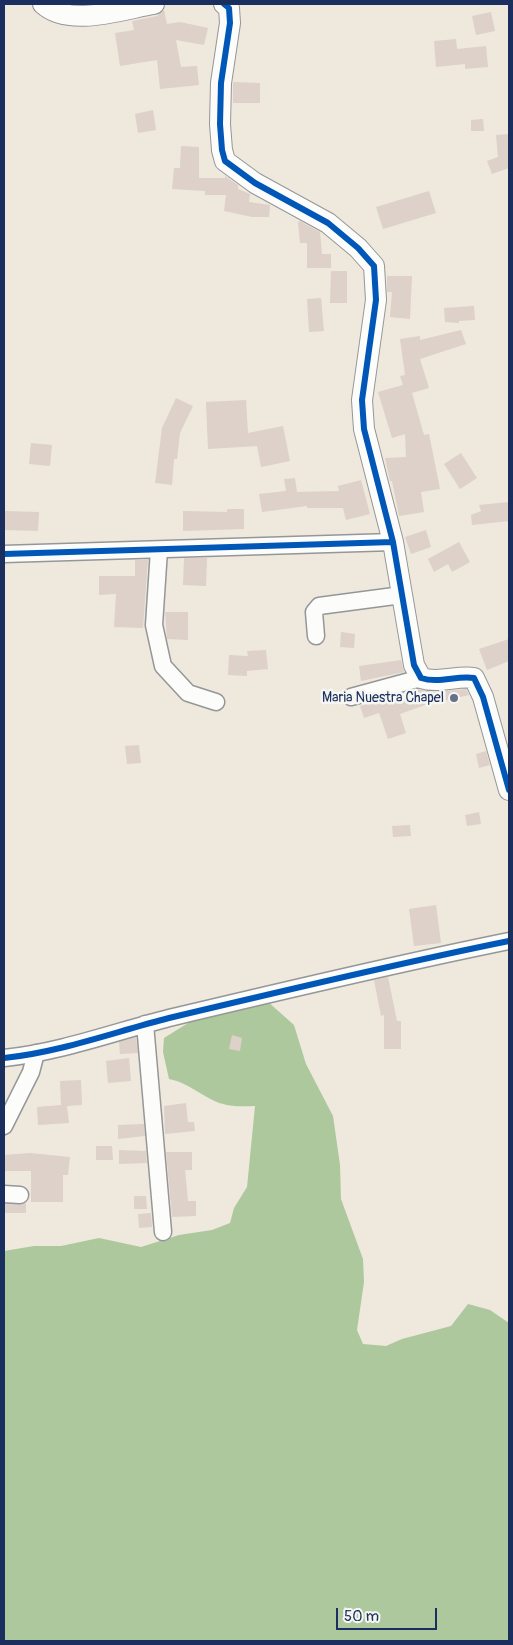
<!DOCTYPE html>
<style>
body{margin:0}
#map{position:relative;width:513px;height:1645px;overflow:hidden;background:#eee8dd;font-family:Pangolin,sans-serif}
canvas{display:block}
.frame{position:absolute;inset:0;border:5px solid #1b2f5e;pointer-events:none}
.scale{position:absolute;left:336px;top:1608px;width:101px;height:22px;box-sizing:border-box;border:2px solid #1b2f5e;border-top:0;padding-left:6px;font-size:15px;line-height:18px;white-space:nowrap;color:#1b2f5e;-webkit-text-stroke:4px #f6f6f2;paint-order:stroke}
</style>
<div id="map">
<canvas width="513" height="1645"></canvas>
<div class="frame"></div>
<div class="scale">50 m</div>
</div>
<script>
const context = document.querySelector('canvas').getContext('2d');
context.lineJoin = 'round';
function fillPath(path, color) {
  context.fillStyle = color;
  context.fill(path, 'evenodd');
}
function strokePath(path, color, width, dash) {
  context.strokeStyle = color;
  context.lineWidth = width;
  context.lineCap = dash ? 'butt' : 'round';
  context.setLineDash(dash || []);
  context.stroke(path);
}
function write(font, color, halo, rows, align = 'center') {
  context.font = font + ' Pangolin,sans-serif';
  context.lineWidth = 5;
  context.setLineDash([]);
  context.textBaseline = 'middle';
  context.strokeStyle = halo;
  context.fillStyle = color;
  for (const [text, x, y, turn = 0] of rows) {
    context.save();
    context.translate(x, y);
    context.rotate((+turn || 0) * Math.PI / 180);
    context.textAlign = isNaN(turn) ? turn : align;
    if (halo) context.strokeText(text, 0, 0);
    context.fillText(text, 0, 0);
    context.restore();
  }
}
const forest = new Path2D(`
 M267 1001 294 1025 306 1064 333 1116 340 1165 341 1199 363 1259 364 1282 357 1330 363 1344 386 1346 402 1339 451 1326 468 1304 490 1310 509 1323V1641H4V1251L34 1246H61L99 1238 141 1247 179 1235 212 1230 230 1223 234 1208 247 1187 255 1106C246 1106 236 1107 227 1105 206 1101 191 1083 169 1079L163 1052 164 1038 201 1015Z`);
const building = new Path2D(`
 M164 10 167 24 180 22 208 28 204 45 176 40 181 67 197 66 199 85 160 89 157 60 120 66 115 33 134 30 132 21 157 16Z
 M491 12 495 31 476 35 472 16Z
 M456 39 457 49 486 46 488 67 465 69V64L436 67 434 41Z
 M233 82 260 83V103H233Z
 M153 110 156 130 138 133 135 114Z
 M483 119 484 131H471V120Z
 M509 134V168L492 174 487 161 498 157 496 135Z
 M181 146 199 147V178H225V176L238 185V189L250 194 249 202 270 205 269 217H252L224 211 226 195H205V191L172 189 174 168H180Z
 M429 191 436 213 383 229 376 207Z
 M300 221 320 232 322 254H331V268H307V243H300L298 222Z
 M331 271H347V303H330Z
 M387 276H412L410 319 390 317 392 292H387Z
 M321 298 324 331 309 332 307 299Z
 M474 306 475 320 459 321V323L445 322 444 308Z
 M461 330 466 344 420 359 429 388 412 393 424 435 429 434 440 489 421 492 424 512 399 516 392 481H390L385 458 406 457 405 434 392 438 378 392 403 385 400 376 405 375 400 339 420 336V340Z
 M176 398 193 406 180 433 177 459H174L172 485 155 483 162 428Z
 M246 400 248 433 283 426 290 461 261 467 257 446 208 449 206 402Z
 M31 443 52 445 50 466 29 464Z
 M461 453 477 478 460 489 444 464Z
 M295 478 297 492 339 491 338 486 361 480 370 514 346 520 343 508H307V506L262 512 259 494 286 491 284 479Z
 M509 502V521L472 525 471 515 481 511 479 505Z
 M227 509H244V529L183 531V511L227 512Z
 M4 511 39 512 38 531 4 530Z
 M426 530 431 547 411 554 405 537Z
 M459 542 470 562 452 572 448 564 434 572 428 559Z
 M184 558H207L206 586 183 585Z
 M135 560H148L143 628 114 627 116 594 99 595V576H135Z
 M165 612H188V640L167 639Z
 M341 632 355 634 354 648 340 647Z
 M509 639V661L487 670 479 649Z
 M266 650 268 669 247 671V676L228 675 229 655 248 656 247 651Z
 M401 660 404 672 361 681 359 666Z
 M418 689 435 692 466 689 469 695 425 705 400 714 406 733 388 739 379 713 364 718 360 706 386 698 407 696 406 692Z
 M139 745 141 763 127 764 125 746Z
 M486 751 490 765 479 768 476 754Z
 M479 812 481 824 467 826 465 815Z
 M410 825 411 836 393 837 392 826Z
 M436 905 441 943 414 946 409 909Z
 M388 977 397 1021H401V1049H384V1015L381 1016 374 980Z
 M232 1035 242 1038 240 1051 229 1049Z
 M136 1037 138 1053 120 1054 119 1042Z
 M129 1058 131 1081 108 1083 106 1061Z
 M81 1080 82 1105 67 1106 69 1123 38 1125 37 1107 61 1105 60 1081Z
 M186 1103 188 1122H194L195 1131 165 1134 164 1106Z
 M144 1124 145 1136 118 1139V1125Z
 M96 1146H112L113 1160H96Z
 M119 1150 146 1151 147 1163 119 1164Z
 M166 1152H192V1170H185L188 1201H196V1216L172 1217Z
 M30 1153 70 1157 68 1175H63V1202H31V1171H4V1155Z
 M134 1196H146L147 1209H134Z
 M26 1203V1213H4V1204Z
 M151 1213 152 1227 139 1228 138 1214Z`);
const minor = new Path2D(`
 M159 550 154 625 163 666 188 693 216 702
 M4 554 393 542
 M316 636 314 612 319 606 402 595
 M351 697 421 678
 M145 1024 163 1232
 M4 1058C61 1052 114 1032 169 1018 282 991 395 964 509 941
 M4 1126 31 1072 36 1053
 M4 1194 20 1195`);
const tertiary = new Path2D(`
 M43 4C69 28 123 9 154 4
 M224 4 229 8 230 23 221 83 220 124 222 150 225 161 255 183 328 223 358 248 374 266 376 300 362 400 364 429 393 542 414 665 421 678C439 684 457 675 474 678L483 697 509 790`);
const cycleway = new Path2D(`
 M224 4 229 8 230 23 221 83 220 124 222 150 225 161 255 183 328 223 358 248 374 266 376 300 362 400 364 429 393 542 414 665 421 678C439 684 457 675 474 678L483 697 509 790
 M4 554 393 542
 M4 1058C61 1052 114 1032 169 1018 282 991 395 964 509 941`);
const markers = [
 [454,698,5,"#65708a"]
];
const poiNames = [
 ["Maria Nuestra Chapel",444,698]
];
fillPath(forest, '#aec89d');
fillPath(building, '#ddd1c9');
strokePath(minor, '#959698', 19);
strokePath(tertiary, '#959698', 22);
strokePath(minor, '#fcfcfa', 16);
strokePath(tertiary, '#fcfcfa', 20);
strokePath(cycleway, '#0057b8', 6);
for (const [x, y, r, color] of markers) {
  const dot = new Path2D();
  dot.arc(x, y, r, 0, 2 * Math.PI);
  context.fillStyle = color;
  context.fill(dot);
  strokePath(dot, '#f6f6f2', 2);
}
write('14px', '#1b2f5e', '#f6f6f2', poiNames, 'right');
</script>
